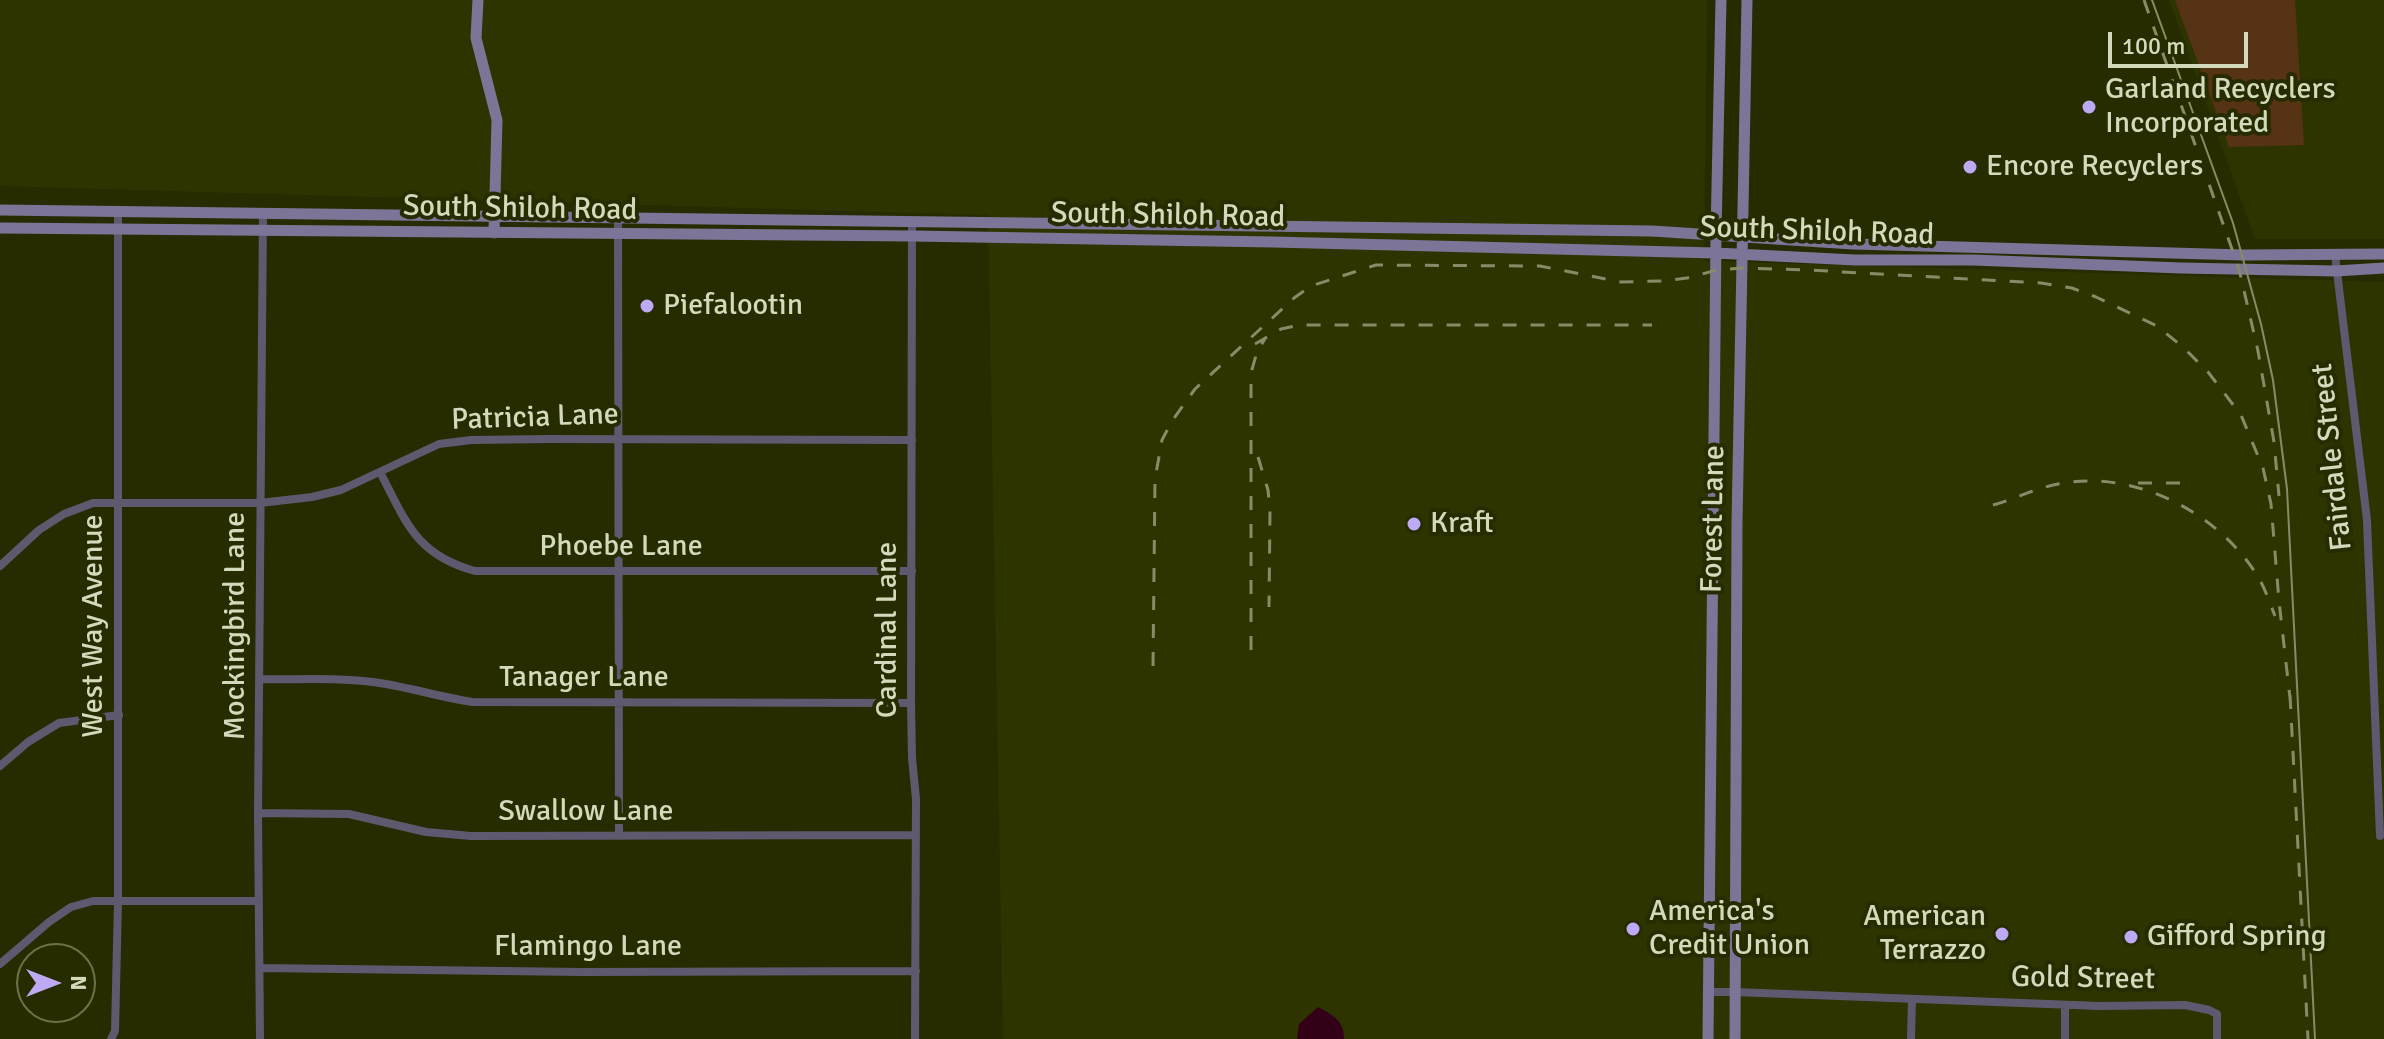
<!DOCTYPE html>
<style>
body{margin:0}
#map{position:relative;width:2384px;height:1039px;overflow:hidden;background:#272c00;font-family:Signika,sans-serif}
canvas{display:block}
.north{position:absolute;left:16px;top:943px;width:80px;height:80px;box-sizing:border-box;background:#272c00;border:2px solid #6c714b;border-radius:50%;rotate:90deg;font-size:22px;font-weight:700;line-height:32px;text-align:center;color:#d3d9bb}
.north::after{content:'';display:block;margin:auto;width:28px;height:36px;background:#bea9f4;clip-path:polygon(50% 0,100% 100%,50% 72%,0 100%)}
.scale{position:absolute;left:2108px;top:32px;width:140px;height:36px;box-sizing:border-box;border:4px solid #d3d9bb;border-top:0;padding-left:10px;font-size:24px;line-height:28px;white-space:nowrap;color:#d3d9bb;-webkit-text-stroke:6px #272c00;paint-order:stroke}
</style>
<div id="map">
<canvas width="2384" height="1039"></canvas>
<div class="north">N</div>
<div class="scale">100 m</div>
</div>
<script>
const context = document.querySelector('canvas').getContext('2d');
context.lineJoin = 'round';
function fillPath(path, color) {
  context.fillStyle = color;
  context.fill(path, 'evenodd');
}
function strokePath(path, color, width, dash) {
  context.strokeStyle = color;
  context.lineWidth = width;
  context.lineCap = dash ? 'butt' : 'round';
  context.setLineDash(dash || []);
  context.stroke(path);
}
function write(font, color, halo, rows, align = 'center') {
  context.font = font + ' Signika,sans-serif';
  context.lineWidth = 8;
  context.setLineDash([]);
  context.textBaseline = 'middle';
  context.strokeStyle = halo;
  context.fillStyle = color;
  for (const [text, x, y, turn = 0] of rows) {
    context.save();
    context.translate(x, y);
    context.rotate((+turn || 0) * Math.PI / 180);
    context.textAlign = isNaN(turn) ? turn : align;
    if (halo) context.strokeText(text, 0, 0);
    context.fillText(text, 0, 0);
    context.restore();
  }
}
const built = new Path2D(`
 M0 0H1707L1704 261 2384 282V1039H1003L988 215 0 186Z
 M2169 0H2384V239H2255Z`);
const green = new Path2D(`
 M2175 0H2295L2304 145 2229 147Z`);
const water = new Path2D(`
 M1318 1007C1333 1015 1344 1020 1344 1039H1297L1299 1024Z`);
const street = new Path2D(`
 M618 217 619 836
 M912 221 911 703 912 758 916 799 915 1039
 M2335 255 2367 520 2380 836
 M380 472C406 522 416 555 475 571H912
 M0 566 39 530 64 514 93 503H260L312 497 341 490 439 444 471 440 549 439 912 440
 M260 679C299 680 341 677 380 683 411 688 441 697 472 702L911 703
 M0 766 28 742 59 723 119 715
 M258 813 349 814 426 832 471 836 916 835
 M0 964 49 922 71 907 93 901H259
 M260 968 583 972 916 971
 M1708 992H1734L2100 1006 2185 1005 2209 1010 2217 1014V1039
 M111 1039 115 1031 118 901V212
 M260 1039 258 813 263 213
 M1911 1039 1912 999
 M2065 1039V1005`);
const secondary = new Path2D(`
 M478 0 476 38 497 120 494 233
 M0 210 1652 231 1853 244 2243 255 2384 254
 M0 228 913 236 1273 242 1716 253 1855 260H1973L2181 268 2336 271 2384 268
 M1708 1039 1716 234 1721 0
 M1735 1039 1737 523 1747 0`);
const tram = new Path2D(`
 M2152 0 2233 223 2261 324 2273 380 2287 489 2315 1039`);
const rail = new Path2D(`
 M2144 0 2239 269 2258 351 2274 442 2279 496
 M1255 344 1281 329 1300 325H1652
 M1258 457 1268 490 1270 510 1269 607
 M2138 483H2190
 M1993 505C2015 499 2036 488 2058 484 2132 469 2214 510 2255 572 2264 585 2269 601 2275 616
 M1251 650V373L1257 352 1266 337
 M1153 666 1155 479 1162 440 1172 421 1195 389 1294 298 1311 286 1376 265 1540 266 1621 282 1662 281 1687 278 1717 270 1743 268 1808 270 2041 283 2072 288 2096 297 2157 326 2184 348 2208 372 2241 415 2263 468 2271 504 2279 601 2291 707
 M2290 695 2308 1039`);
const markers = [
 [2089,107,8,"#bea9f4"],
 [1970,167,8,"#bea9f4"],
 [647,306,8,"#bea9f4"],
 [1414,524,8,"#bea9f4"],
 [1633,929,8,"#bea9f4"],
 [2002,934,8,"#bea9f4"],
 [2131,937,8,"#bea9f4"]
];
const poiNames = [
 ["Garland Recyclers",2105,90],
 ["Incorporated",2105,124],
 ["Encore Recyclers",1986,167],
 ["Piefalootin",663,306],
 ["Kraft",1430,524],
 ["America's",1649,912],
 ["Credit Union",1649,946],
 ["American",1986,917,"right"],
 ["Terrazzo",1986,951,"right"],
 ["Gifford Spring",2147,937]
];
const streetNames = [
 ["South Shiloh Road",520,209,1],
 ["South Shiloh Road",1168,216,1],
 ["South Shiloh Road",1817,232,2],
 ["Patricia Lane",535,418,-2],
 ["Fairdale Street",2333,457,-96],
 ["Forest Lane",1714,519,-89],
 ["Phoebe Lane",621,547],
 ["West Way Avenue",94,626,-90],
 ["Mockingbird Lane",236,626,-90],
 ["Cardinal Lane",888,630,-90],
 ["Tanager Lane",584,678],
 ["Swallow Lane",586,812],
 ["Flamingo Lane",588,947],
 ["Gold Street",2083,979,1]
];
fillPath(built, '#2e3400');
fillPath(green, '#573315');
fillPath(water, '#330018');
strokePath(street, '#5f5970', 8);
strokePath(secondary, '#7e7498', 11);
strokePath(tram, '#878c68', 2);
strokePath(rail, '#878c68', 3, [14, 14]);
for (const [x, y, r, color] of markers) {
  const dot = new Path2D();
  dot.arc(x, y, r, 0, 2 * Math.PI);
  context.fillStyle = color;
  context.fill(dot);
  strokePath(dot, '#272c00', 3);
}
write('30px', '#d3d9bb', '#272c00', poiNames, 'left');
write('30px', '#d3d9bb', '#272c00', streetNames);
</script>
